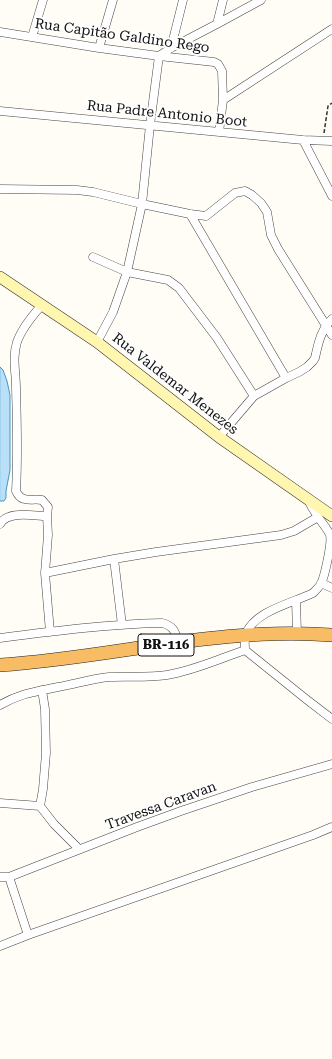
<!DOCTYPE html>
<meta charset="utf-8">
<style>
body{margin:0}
canvas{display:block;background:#fffdf5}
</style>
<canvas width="332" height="1059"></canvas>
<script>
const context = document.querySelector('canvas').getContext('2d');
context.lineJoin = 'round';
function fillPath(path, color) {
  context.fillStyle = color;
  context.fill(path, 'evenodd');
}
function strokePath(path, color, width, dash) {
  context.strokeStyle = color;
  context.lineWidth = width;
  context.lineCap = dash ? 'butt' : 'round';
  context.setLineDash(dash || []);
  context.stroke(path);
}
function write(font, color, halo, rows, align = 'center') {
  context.font = font + ' "Roboto Serif",serif';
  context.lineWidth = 4;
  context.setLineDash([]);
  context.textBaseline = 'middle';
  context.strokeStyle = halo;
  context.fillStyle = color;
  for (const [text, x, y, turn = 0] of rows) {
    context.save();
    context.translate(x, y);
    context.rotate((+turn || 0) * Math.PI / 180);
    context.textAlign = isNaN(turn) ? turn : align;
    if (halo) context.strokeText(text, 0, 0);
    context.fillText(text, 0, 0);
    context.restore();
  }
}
const water = new Path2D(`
 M0 367 3 370 7 381 10 395V470L6 491V498L4 501H0Z`);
const path = new Path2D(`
 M324 133 328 106 332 103`);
const minor = new Path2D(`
 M217 24 261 0
 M0 32 99 48 159 56 214 62 218 64 222 71 223 100 219 132
 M32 37 43 0
 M99 48 113 0
 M171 48 183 0
 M223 100 332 29
 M0 111 303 140 332 141
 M303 140 332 196
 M0 189 77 190 93 192 142 204 190 214 206 216 235 193 245 191 252 195 261 203 267 212 271 235 278 249 332 335
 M190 214 286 378
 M93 257 127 272 168 280 179 288 217 338 254 396
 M42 305C32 316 22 328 17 342 12 358 16 372 16 388 17 422 18 457 16 491 22 504 31 498 42 500L48 507 47 516
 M97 342 113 312 127 272 142 204 150 125 159 56 171 48 217 24 223 0
 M219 437 254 396 286 378 299 372 307 367 313 361 315 358C318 344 321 329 332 319
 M308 500C311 506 314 511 318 517 322 523 327 528 330 535 332 543 325 575 321 584 319 587 316 590 313 593 293 603 254 611 246 634 244 639 245 645 245 650L306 699 332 719
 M0 524C8 510 33 516 47 516L48 535 45 573 50 632
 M114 559 122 625
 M45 573 114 559 156 552 281 535 294 531 318 517
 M321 583 332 588
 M296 600 297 634
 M0 638C54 631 108 624 162 623 174 626 175 632 179 643
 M0 705C21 693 35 692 58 687 75 684 91 679 109 677 128 676 147 678 167 675 193 671 219 659 245 650
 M0 803 40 806 54 824 79 849
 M40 806 43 789 46 753 45 709 42 690
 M0 877H9L137 827 181 811 252 787 332 764
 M9 877 28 935
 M0 946 28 935 313 835 332 827`);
const secondary = new Path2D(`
 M0 277 97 342 219 437 332 516`);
const trunk = new Path2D(`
 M0 665C111 658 220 626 332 635`);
const shields = [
 [166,645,56]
];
const shieldNames = [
 ["BR-116",166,645]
];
const streetNames = [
 ["Rua Capitão Galdino Rego",122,36,8],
 ["Rua Padre Antonio Boot",167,114,6],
 ["Rua Valdemar Menezes",175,384,38],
 ["Travessa Caravan",161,806,-20]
];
fillPath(water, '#b9e0f7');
strokePath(water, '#3f96cf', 1);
strokePath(minor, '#444', 9);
strokePath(secondary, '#333', 12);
strokePath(trunk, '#222', 14);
strokePath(path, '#333', 1.5, [4, 2]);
strokePath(minor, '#fff', 8);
strokePath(secondary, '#fff6b0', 11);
strokePath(trunk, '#f7bc64', 13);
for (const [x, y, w] of shields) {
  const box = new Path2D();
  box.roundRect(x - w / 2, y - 11, w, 22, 3);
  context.fillStyle = '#fff';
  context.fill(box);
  strokePath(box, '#111', 1);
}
write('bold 13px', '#111', null, shieldNames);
write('14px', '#111', '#fff', streetNames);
</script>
